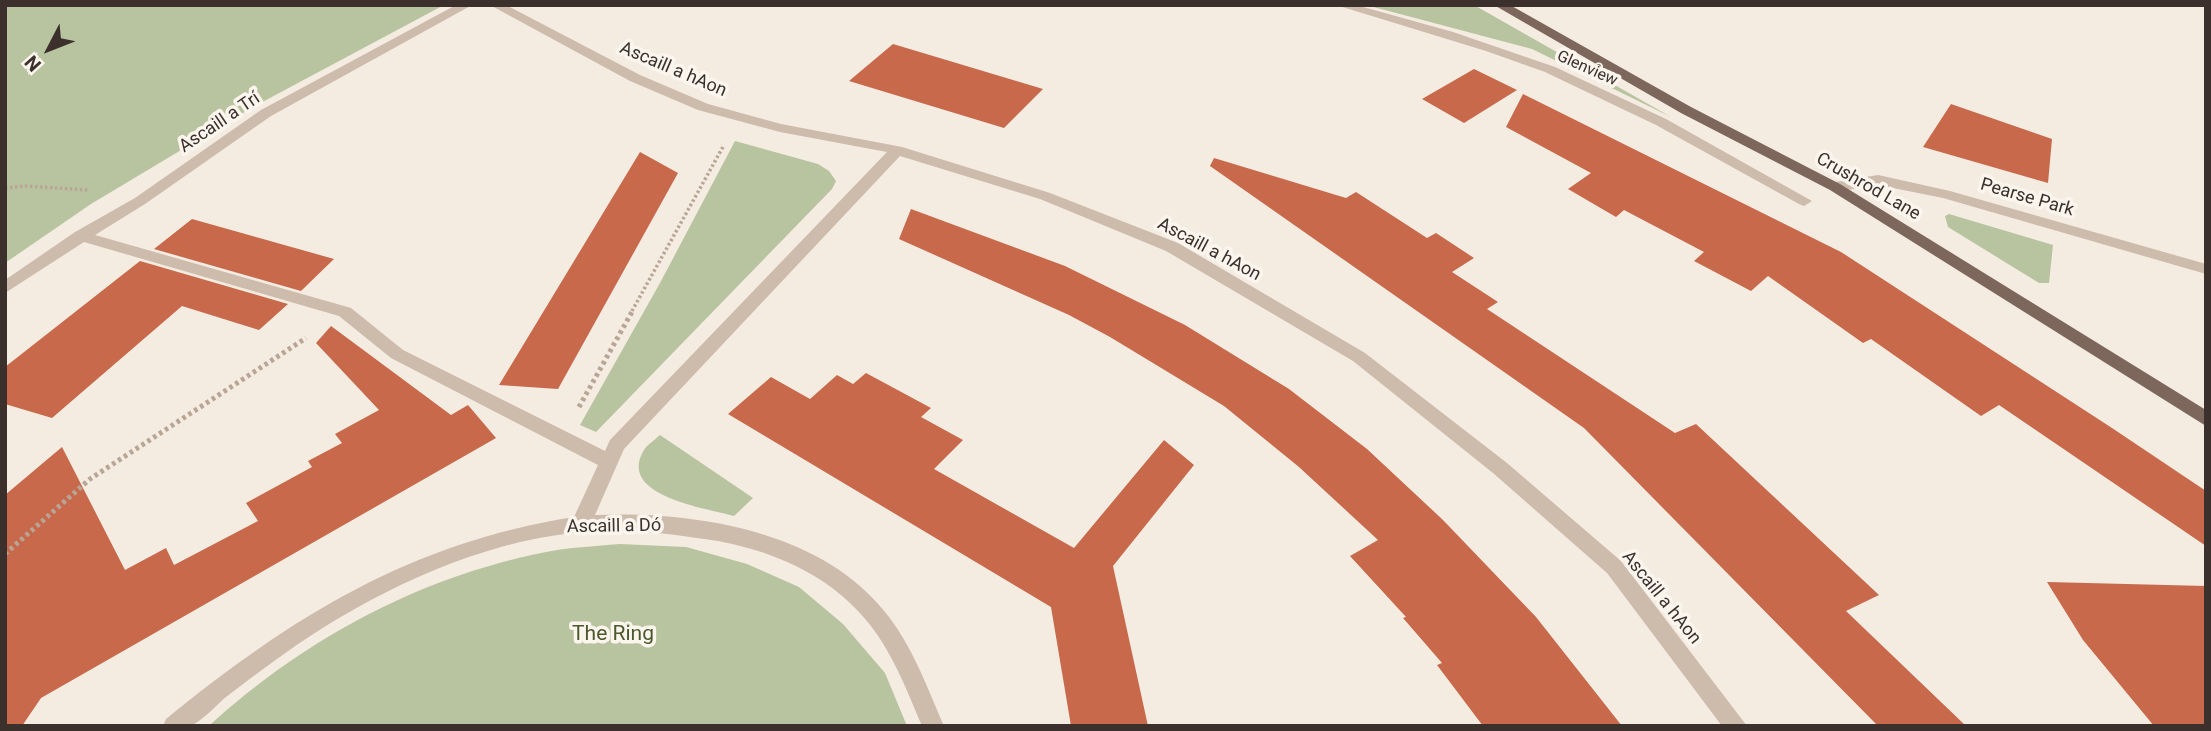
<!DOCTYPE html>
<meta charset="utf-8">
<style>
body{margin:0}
#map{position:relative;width:2211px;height:731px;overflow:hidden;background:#f4ebe1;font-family:Roboto,sans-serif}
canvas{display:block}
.frame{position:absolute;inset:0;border:7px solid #3b302b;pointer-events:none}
.north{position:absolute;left:14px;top:14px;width:70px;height:70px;-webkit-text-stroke:5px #fbf5ee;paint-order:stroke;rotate:228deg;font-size:19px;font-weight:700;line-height:28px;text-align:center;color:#3b302b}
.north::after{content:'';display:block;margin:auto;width:24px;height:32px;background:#3b302b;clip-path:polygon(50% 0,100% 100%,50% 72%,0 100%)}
</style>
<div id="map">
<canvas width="2211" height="731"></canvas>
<div class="frame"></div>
<div class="north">N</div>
</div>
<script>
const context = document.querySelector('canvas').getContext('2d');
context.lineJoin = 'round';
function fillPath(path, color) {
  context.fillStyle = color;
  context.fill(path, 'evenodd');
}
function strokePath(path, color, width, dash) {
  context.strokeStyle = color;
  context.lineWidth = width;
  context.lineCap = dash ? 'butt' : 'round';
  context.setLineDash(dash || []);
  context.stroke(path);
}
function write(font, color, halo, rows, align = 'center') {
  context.font = font + ' Roboto,sans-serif';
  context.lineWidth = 7;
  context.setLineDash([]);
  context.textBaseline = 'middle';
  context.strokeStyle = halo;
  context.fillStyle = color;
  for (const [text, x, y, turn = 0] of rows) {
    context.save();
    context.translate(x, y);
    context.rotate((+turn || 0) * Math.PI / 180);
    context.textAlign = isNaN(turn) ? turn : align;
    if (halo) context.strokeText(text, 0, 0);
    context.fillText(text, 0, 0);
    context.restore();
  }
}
const green = new Path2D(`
 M5 5H444L253 107 91 204 5 263Z
 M1366 5H1474L1671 117 1532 49Z
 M735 141 818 164 829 171 836 181 832 189 596 432 580 425 660 283Z
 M1949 214 2053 245 2049 283H2039L1948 227 1945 216Z
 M660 435 753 498 734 516C706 508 616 496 644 450 647 445 656 439 660 435Z
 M620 544 686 547 747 564 799 587 843 624 885 673 907 726H209C306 637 427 573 557 550 577 547 599 546 620 544Z`);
const building = new Path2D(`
 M893 44 1043 89 1004 128 849 81Z
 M1474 69 1517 90 1464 123 1422 99Z
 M1523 94 1841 252 2112 428 2206 491V546L1999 405 1981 416 1871 339 1863 343 1768 276 1751 291 1694 261 1704 252 1624 210 1616 217 1568 189 1591 173 1506 127Z
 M1951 104 2052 139 2048 183 1923 147Z
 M640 152 678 173 558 389 499 385Z
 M1214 158 1346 198 1356 192 1427 238 1436 233 1474 258 1452 272 1498 302 1487 309 1675 433 1696 424 1879 595 1846 611 1966 726H1878L1584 428 1210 166Z
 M911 209 1065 266 1185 325 1289 389 1367 449 1443 520 1536 617 1622 726H1483L1437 665 1442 663 1403 618 1406 617 1350 556 1378 540 1299 467 1224 406 1110 337 1069 315 899 239Z
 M192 219 334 259 301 291 154 249Z
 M140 261 288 304 259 330 182 306 52 418 5 404V367Z
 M331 326 451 415 468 405 496 438 41 698 22 726H5V495L62 447 125 570 166 548 174 565 258 521 246 503 312 467 308 461 342 443 335 434 379 410 316 343Z
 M866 373 931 408 921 417 963 440 934 469 1074 548 1164 440 1194 465 1113 566 1148 726H1071L1051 607 728 414 771 377 810 399 837 375 853 384Z
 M2047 582 2206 586V726H2154L2083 640Z`);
const pathFar1 = new Path2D(`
 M5 188 25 186 88 190
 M632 311 724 145`);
const path = new Path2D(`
 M579 407 633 310
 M5 554 90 479 306 338`);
const minor = new Path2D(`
 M456 5H472L271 116 145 204 95 235 351 308 403 350 605 451 610 440 887 152 780 132 698 110 630 81 490 5H506L640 75 708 104 781 124 902 147 1050 193 1178 243 1365 353 1507 463 1621 561 1747 726H1722L1607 573 1493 473 1353 361 1166 251 1040 199 900 156 624 449 595 515C693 511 820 530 885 612 912 645 927 687 944 726H922C905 686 889 643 858 611 817 567 756 545 697 538 663 533 627 529 592 531 495 538 403 578 321 629 288 650 257 673 226 697 216 705 201 723 189 726 181 727 171 726 163 726L166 719C293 616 410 543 574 517L598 465 391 358 339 316 84 242 5 293V280L75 232 135 198 261 110Z
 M1336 5H1356L1453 32 1555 67 1666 119 1812 201 1804 206 1799 204 1656 125 1545 72 1486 51Z
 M1878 175 1950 191 2206 264V274L1943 198 1878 185 1835 192 1828 187 1835 182Z`);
const major = new Path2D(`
 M1494 5H1510L1691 107 1840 184 2206 410V426L1830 190 1681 113Z`);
const farStreetnames = [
 ["Glenview",1587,69,24]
];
const streetNames = [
 ["Ascaill a hAon",673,70,23],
 ["Ascaill a Trí",220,123,-34],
 ["Crushrod Lane",1868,187,30],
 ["Pearse Park",2027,198,16],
 ["Ascaill a hAon",1209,250,28],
 ["Ascaill a Dó",614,527,-1],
 ["Ascaill a hAon",1661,598,51]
];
const nearParknames = [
 ["The Ring",613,635]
];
fillPath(green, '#b8c4a0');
fillPath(building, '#c8694b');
strokePath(pathFar1, '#b9a596', 3.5, [2.5, 2.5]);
strokePath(path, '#b9a596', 5, [3.5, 3.5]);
fillPath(minor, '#cdbbac');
fillPath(major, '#7d675c');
write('16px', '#3b302b', '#fbf5ee', farStreetnames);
write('18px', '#3b302b', '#fbf5ee', streetNames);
write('21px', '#4a5a2e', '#fbf5ee', nearParknames);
</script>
